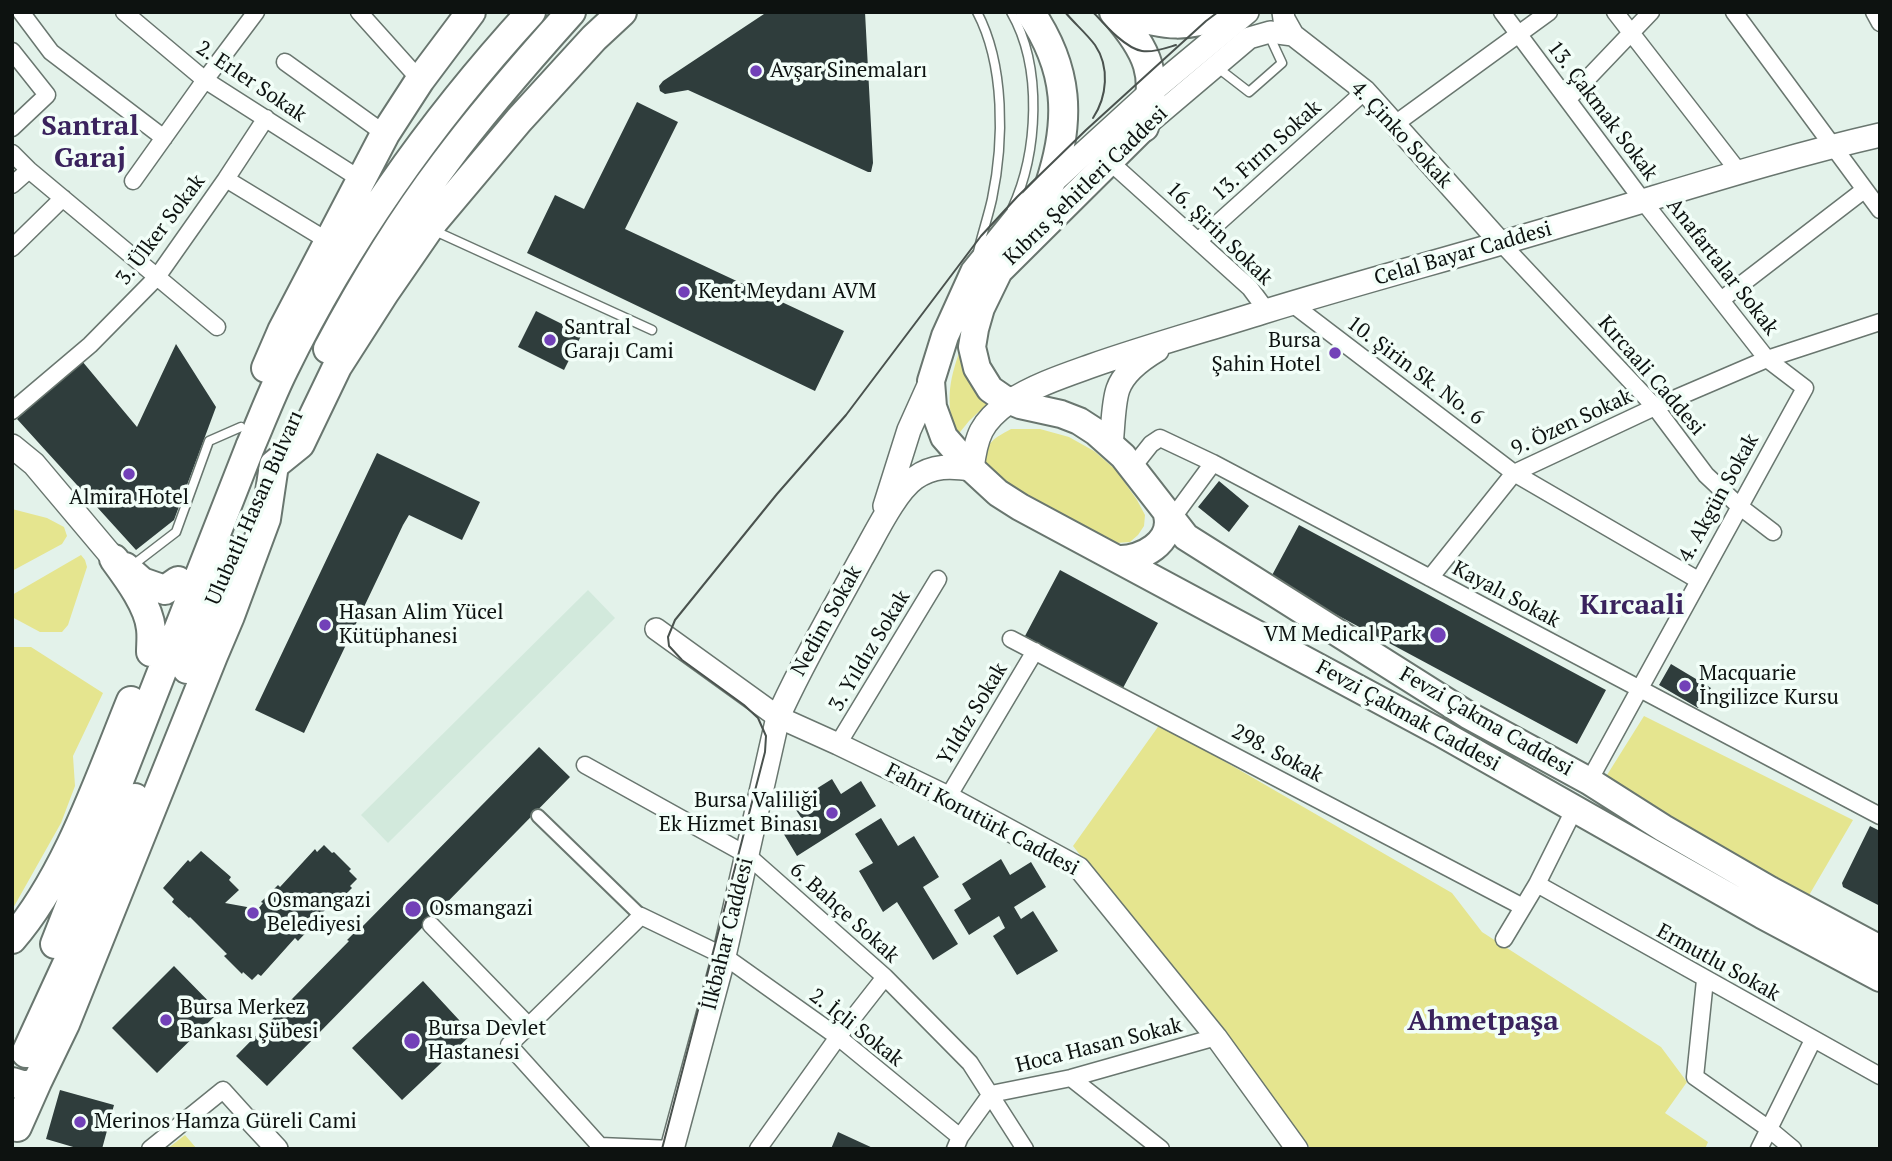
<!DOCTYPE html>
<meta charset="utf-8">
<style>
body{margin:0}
#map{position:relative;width:1892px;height:1161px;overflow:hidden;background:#e3f2ea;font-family:"PT Serif",serif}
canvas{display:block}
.frame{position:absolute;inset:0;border:14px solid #0d1210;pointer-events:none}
</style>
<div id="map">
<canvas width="1892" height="1161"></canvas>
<div class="frame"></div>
</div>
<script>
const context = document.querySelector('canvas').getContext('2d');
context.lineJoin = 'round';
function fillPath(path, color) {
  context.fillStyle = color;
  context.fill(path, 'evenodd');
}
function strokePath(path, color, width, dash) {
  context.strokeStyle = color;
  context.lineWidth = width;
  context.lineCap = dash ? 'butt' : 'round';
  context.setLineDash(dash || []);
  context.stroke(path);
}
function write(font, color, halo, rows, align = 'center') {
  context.font = font + ' "PT Serif",serif';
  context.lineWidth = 7;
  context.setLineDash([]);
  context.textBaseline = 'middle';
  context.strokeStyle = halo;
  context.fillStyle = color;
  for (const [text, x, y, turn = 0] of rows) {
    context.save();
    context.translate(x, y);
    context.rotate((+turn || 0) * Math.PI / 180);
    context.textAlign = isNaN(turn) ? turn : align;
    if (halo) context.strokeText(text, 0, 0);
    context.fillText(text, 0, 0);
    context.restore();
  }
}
const built = new Path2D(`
 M588 590 615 618 388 843 361 815Z`);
const green = new Path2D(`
 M960 350C964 376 970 385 987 404L969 421 956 437C946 402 948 384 960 350Z
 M1011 429H1040L1069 437 1094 451 1116 470 1137 500 1145 515 1144 526 1138 535 1130 542 1116 543 1099 537 1021 498 981 461C988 442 994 438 1011 429Z
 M12 509 47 518 64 527 67 536 62 544 12 571Z
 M81 555 85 560 87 567 68 625 62 632H40L12 617V595Z
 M12 647H31L103 693 73 756 75 786 61 823 12 910Z
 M1644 716 1853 820 1808 897 1609 784 1607 775Z
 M1160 724 1452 893 1482 932 1661 1047 1687 1082 1665 1113 1708 1142 1705 1149H1311L1073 846Z
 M185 1135 197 1149H167Z`);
const building = new Path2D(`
 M767 12H865L873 163 871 172H868L688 90 665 94 660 91 659 86 663 81Z
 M637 102 678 122 625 229 844 331 815 391 527 253 555 195 584 209Z
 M536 311 582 334 564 370 518 347Z
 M176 344 216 407 174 520 136 550 17 419 82 361 137 427Z
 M377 453 480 502 462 540 409 515 403 525 304 733 255 710Z
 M1219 481 1249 506 1229 532 1198 507Z
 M1299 525 1606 690 1577 744 1270 579Z
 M1060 570 1158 623 1123 688 1025 636Z
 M1671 664 1711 688 1698 708 1659 685Z
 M539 747 570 777 267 1086 236 1056 349 941 347 940 359 928 360 929Z
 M832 779 841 794 861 781 876 806 797 856 782 831 802 819 792 804Z
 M881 818 898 846 914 836 939 877 923 887 958 944 933 960 897 902 883 912 859 871 873 863 855 834Z
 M1870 826 1880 831V906L1843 887 1842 883Z
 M324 845 332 853 334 852 351 869 349 871 357 879 350 886 352 888 335 905 332 903 313 922 315 923 298 941 295 938 261 976 258 974 252 980 243 972 242 974 224 956 227 954 190 917 189 918 172 902 174 899 163 888 188 860 190 862 201 851 231 877 229 880 239 890 225 903 258 909 263 903 261 902 278 885 280 887 315 849 317 852Z
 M1001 859 1010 875 1031 862 1046 887 1014 907 1021 919 1033 911 1058 951 1017 975 993 936 1005 928 999 916 969 935 954 910 971 899 962 884Z
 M174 966 219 1012 157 1073 112 1028Z
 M423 981 472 1034 402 1100 352 1048Z
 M60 1090 114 1105 102 1149H80L46 1139Z
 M838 1132 875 1149H831Z`);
const service = new Path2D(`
 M977 12C1005 65 1004 142 992 199 988 217 982 234 978 252
 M1011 12C1043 67 1038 153 1012 209
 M1218 68 1249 92 1282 63 1269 35
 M435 231 652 330
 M133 565 176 532 209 441 241 427`);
const pedestrian = new Path2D(`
 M538 816 641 916`);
const minor = new Path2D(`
 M21 12 51 52 164 138
 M124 12 205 80 360 179
 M359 12 420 80
 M1502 12 1643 201 1767 359 1805 388 1589 781
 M1615 12 1739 172
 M1734 12 1880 210
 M1874 12 1880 23
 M12 51 47 95 12 128
 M285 62 385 134
 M1568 99 1651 12
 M1395 124 1549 12
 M12 153 29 170 217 327
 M1109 161 1250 288 1267 311
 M226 179 328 241
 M133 181 205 80 256 12
 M12 185 29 170
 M1198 241 1365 91
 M1501 243 1655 407 1706 475 1739 506 1773 532
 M12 248 63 198
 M1721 300 1864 190
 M1291 303 1514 473 1698 580
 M12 411 90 345 157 277 226 179 266 118
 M1132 468 1151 444 1160 438 1213 463
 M1171 520 1213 463 1880 816
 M1430 578 1514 473 1655 407 1767 359 1880 322
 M1011 639 1523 907
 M838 744 938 579
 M585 765 747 855 885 977 970 1063 1025 1149
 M948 797 1035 651
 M1537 884 1880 1076
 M431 925 529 1026
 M1504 939 1537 884 1575 808
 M1705 980 1695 1077 1769 1129 1793 1149
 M1071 1078 1161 1149
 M600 1146 509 1045 641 916 724 956 838 1037 960 1137
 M600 1146 672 1149
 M150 1149 223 1090 251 1121
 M758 1149 838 1037 885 977
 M955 1149 960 1137 991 1094 1071 1078 1216 1037
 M1759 1149 1813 1040`);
const tertiary = new Path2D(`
 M1283 12 1284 19 1293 35 1365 91 1501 243
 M1144 127 1249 38 1270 32 1293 35
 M656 629 778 717 838 744 948 797 1079 868 1216 1037 1297 1149
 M251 1121 277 1149`);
const secondary = new Path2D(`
 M1050 184 1152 91 1247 12
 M1111 445C1113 429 1113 403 1118 389 1124 372 1142 359 1157 350
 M12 446 34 464 114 559
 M885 506 909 430 931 381
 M672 1149 724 956 778 717C802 663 833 611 861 559 874 537 894 493 915 478 933 465 951 466 972 469 976 436 981 422 1009 402 1033 386 1063 376 1091 366 1148 346 1206 330 1263 312 1364 281 1467 254 1569 223 1672 193 1775 159 1880 135`);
const primary = new Path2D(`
 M1144 127 999 271 981 308 975 329 972 347 977 368 990 389 1003 398 1020 405 1061 414 1079 421 1096 432 1123 456 1186 537 1468 715 1589 781 1663 828 1770 890 1880 949
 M1050 184 1021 214 974 272 945 336 931 381 933 407 944 437 972 469 998 493 1020 507 1439 732 1762 915 1880 978
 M1119 559C1141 560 1174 542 1167 515`);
const trunk = new Path2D(`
 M1030 12C1069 69 1071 120 1050 184
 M1114 12C1148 51 1160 76 1144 127
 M1124 12C1166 27 1187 28 1229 12
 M328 349C362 285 400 222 444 164 483 111 527 61 571 12
 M266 368 282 331 385 134 420 80 471 12
 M114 559C128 578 149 606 151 629 152 637 151 645 151 652
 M125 567 142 582 165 590 178 581
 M187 669 235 551
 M12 939C66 877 100 777 131 701
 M55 944 250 447C261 422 271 395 284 369 347 240 434 118 531 12
 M26 1053 67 964 135 798
 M12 1082 25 1086 37 1082 65 1024 213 656 230 616 266 519 274 465 300 444 337 367 385 292 434 221 519 120 594 38 622 12
 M17 1127 37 1082`);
const tram = new Path2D(`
 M1065 12C1074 23 1086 33 1095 45 1110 67 1107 97 1093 118
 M1093 12C1105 25 1125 48 1142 51 1153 53 1166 48 1176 45
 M662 1149 765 752 766 736 758 718 744 705 682 660 669 646 668 637 675 620 777 494 846 415 981 236 1017 197 1086 130 1206 21 1218 12`);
const markers = [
 [756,71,7,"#7241b8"],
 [684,292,7,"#7241b8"],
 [550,340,7,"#7241b8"],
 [1335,353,7,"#7241b8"],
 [129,474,7,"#7241b8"],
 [325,625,7,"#7241b8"],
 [1438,635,9,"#7241b8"],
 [1685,686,7,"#7241b8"],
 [832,813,7,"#7241b8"],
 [413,909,9,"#7241b8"],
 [253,913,7,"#7241b8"],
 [166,1020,7,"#7241b8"],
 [412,1041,9,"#7241b8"],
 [80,1122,7,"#7241b8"]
];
const poiNames = [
 ["Avşar Sinemaları",770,71],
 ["Kent Meydanı AVM",698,292],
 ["Santral",564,328],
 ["Garajı Cami",564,352],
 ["Bursa",1321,341,"right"],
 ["Şahin Hotel",1321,365,"right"],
 ["Almira Hotel",129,498,"center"],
 ["Hasan Alim Yücel",339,613],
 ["Kütüphanesi",339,637],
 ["VM Medical Park",1422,635,"right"],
 ["Macquarie",1699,674],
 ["İngilizce Kursu",1699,698],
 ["Bursa Valiliği",818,801,"right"],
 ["Ek Hizmet Binası",818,825,"right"],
 ["Osmangazi",267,901],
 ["Belediyesi",267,925],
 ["Osmangazi",429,909],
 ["Bursa Merkez",180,1008],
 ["Bankası Şübesi",180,1032],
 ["Bursa Devlet",428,1029],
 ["Hastanesi",428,1053],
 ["Merinos Hamza Güreli Cami",94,1122]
];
const streetNames = [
 ["2. Erler Sokak",251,82,34],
 ["13. Çakmak Sokak",1602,111,53],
 ["4. Çinko Sokak",1401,135,47],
 ["13. Fırın Sokak",1267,151,-42],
 ["Kıbrıs Şehitleri Caddesi",1086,186,-44],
 ["3. Ülker Sokak",161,230,-53],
 ["16. Şirin Sokak",1219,234,44],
 ["Celal Bayar Caddesi",1463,254,-16],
 ["Anafartalar Sokak",1722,267,52],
 ["10. Şirin Sk. No. 6",1415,371,37],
 ["Kırcaali Caddesi",1651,376,49],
 ["9. Özen Sokak",1572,423,-25],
 ["4. Akgün Sokak",1719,498,-61],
 ["Ulubatlı Hasan Bulvarı",255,508,-66],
 ["Kayalı Sokak",1506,595,28],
 ["Nedim Sokak",827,621,-61],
 ["3. Yıldız Sokak",870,651,-59],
 ["Yıldız Sokak",973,714,-59],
 ["Fevzi Çakmak Caddesi",1408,716,29],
 ["Fevzi Çakma Caddesi",1486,722,30],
 ["298. Sokak",1277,754,28],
 ["Fahri Korutürk Caddesi",982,820,28],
 ["6. Bahçe Sokak",844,913,42],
 ["İlkbahar Caddesi",728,934,-76],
 ["Ermutlu Sokak",1718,963,29],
 ["2. İçli Sokak",856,1028,38],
 ["Hoca Hasan Sokak",1099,1046,-14]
];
const districtNames = [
 ["Santral",90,127],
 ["Garaj",90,159],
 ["Kırcaali",1632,606],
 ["Ahmetpaşa",1483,1022]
];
fillPath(built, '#d2e9dc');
fillPath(green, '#e5e58f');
fillPath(building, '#2f3d3c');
strokePath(service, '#69766f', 11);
strokePath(pedestrian, '#69766f', 16);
strokePath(minor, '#69766f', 19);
strokePath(tertiary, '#69766f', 24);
strokePath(secondary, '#69766f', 26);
strokePath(primary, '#69766f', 30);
strokePath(trunk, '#69766f', 32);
strokePath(service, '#fff', 8);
strokePath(pedestrian, '#fff', 12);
strokePath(minor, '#fff', 16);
strokePath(tertiary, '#fff', 21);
strokePath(secondary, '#fff', 23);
strokePath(primary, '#fff', 26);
strokePath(trunk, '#fff', 28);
strokePath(tram, '#4a524e', 2);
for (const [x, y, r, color] of markers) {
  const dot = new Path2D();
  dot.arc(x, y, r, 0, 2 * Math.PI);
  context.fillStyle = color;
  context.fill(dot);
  strokePath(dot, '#f2fef8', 2.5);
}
write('21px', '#0d1210', '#f2fef8', poiNames, 'left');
write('21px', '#0d1210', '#f2fef8', streetNames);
write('bold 28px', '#3a235d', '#f2fef8', districtNames);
</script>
